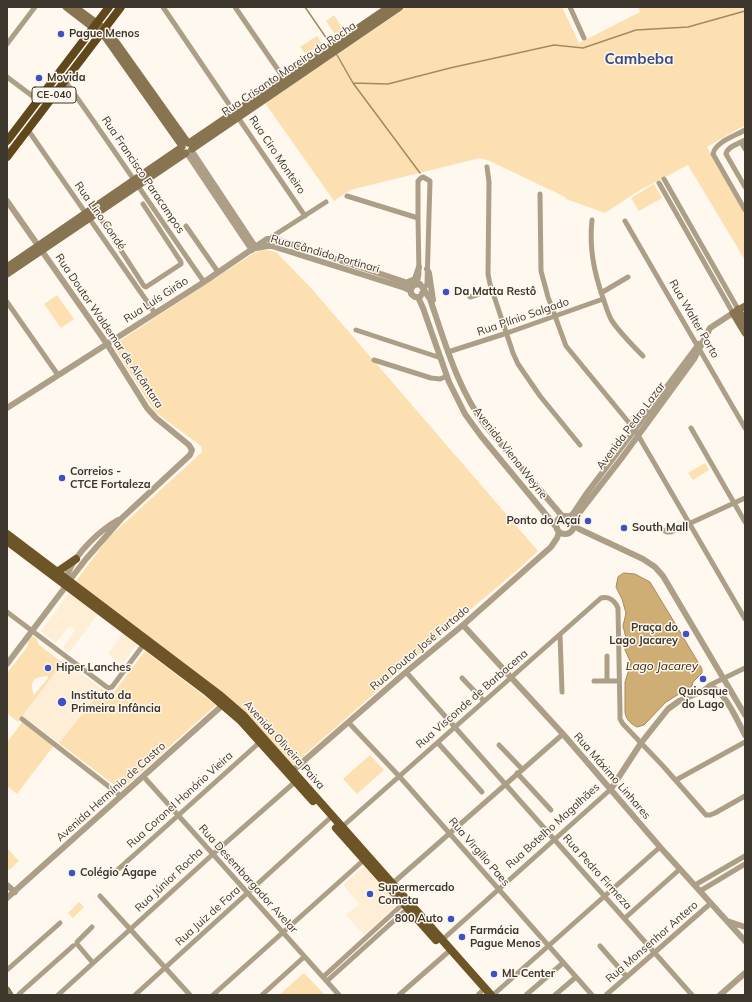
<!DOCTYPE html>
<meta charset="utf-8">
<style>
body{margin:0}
#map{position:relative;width:752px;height:1002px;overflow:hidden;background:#fff8ee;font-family:Mulish,sans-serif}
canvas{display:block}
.frame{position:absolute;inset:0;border:8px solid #3c362c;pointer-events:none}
</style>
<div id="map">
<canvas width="752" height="1002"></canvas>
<div class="frame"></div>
</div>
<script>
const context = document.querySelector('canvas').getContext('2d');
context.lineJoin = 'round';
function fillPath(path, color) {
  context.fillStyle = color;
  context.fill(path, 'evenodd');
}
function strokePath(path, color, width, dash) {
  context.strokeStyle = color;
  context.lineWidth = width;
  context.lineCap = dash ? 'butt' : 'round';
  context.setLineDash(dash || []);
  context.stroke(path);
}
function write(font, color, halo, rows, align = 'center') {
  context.font = font + ' Mulish,sans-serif';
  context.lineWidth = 3;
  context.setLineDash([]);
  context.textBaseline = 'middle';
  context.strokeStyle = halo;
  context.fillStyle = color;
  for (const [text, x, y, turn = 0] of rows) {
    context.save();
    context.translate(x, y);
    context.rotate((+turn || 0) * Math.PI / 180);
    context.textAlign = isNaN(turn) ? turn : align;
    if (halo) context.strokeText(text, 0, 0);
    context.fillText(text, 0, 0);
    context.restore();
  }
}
const built = new Path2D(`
 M69 593 98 614 69 653 63 648 75 630 69 626 56 643 41 631Z
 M123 633 137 644 122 665 108 654Z
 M64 661 102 689 59 743 23 716Z
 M364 867H365L398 904 364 935 346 915 359 904 343 885Z`);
const green = new Path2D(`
 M407 7H562L579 43 640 12 638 7H745V125L707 147 745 215V260L688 165 640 190 605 213 566 199 565 197 490 161 480 158 350 190 334 201 265 103Z
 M334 15 344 31 336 36 326 21Z
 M317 36 322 44 306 55 300 47Z
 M654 184 662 198 639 211 631 198Z
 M264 249 276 252 311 288 538 551 514 573 453 624 293 765 252 720 76 581 108 538 202 452 201 446 155 412 115 349V344L254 253Z
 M57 295 74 319 61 328 44 304Z
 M705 463 709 470 693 480 688 473Z
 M32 636 37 639 38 644 60 661H64L18 722 7 713V673L28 646V641ZM48 676V678L34 695C29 681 33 677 48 676Z
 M145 651 216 705 121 790 59 743 102 689 111 696Z
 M24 720 55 744 17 794 7 786V742Z
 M370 755 384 770 357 794 343 779Z
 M7 848 19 861 9 870 7 868Z
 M79 902 84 907 73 918 68 913Z
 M304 973 325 995H279Z`);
const water = new Path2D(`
 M624 573 635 574 650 582 673 620 702 669V673L693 682 692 686 666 702 644 725 637 727C631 724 626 720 625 712V682L631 663 625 650 626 638 623 626 626 613 622 599 616 587 618 577Z`);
const stream = new Path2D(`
 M305 7 329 42
 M337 55 353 83 388 84 450 68 554 45 583 48 636 30 688 27 745 11
 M353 83 420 173`);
const minor = new Path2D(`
 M163 7 305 216
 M235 7 285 80
 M570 7 584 38
 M7 44 35 7
 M7 77 39 101
 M65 81C113 147 157 215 204 282
 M28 130 155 313
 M745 130C735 136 715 142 713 154L745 210
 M745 140 741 142 745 149
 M741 142C736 145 727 147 726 154L745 187
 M487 167 489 182 488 274 490 284 513 353 518 364 540 396 580 445
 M664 179 738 309
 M659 183 733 313
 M540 194 541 271 548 297 566 346 635 430 745 619
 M347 196 418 218
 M97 213 144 286 146 287 181 264V262L143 204
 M592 220C589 248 594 272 603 298 606 306 608 315 612 321 621 334 632 345 643 356
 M625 221 745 428
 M186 226 218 272
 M270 241 273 236 326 202
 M417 284 419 274 418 218V181L421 178 423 177 430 181 427 284 424 289
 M601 293 628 277
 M470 297 492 290
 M7 302 58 375
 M356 330 441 358
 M448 352 507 333 603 299
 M374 360 431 378 440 379 447 376
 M691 428 745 522
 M661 529 667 532H671L745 498
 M7 612 108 688 112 687 144 644
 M560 635 562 692
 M607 656V681
 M406 672 692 995
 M462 678 484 701
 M594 681H618
 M705 689 710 685 745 668
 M22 719 121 796
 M349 723 399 776 592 995
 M438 743 482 792
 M499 745 522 769
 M517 773 551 810
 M143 776 339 995
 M676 780 745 742
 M343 826 601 598C609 596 615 601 618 608L620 712V719L623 724 663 766 706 815H710L715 813 745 796
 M114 873 260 742
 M393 883 563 734
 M695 885 745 856
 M700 891 745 864
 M100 896 190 995
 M625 918 680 869
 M92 927 77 942V944L93 963
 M442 940 611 789
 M600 946 627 977
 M7 970 60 923
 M323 977 403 904
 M327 981 407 909
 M19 994 73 946
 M58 995 213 854 295 782
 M135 995 329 819
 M213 995 366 858
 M262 995 304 957
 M399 995 447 953
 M478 995 481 992
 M493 995 660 847
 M526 995 563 963
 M555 995 576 977
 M606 995 711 903`);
const tertiary = new Path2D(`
 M191 150 256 248
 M187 153 252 250
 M7 201 107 344 147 408 156 418 189 445 192 450 190 455 122 518 86 559 69 581
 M256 248 267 246H272L405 288 411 291
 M427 269 429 273 433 300
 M408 282 415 279 419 267
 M424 290 430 299C445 342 457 388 485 425L563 517
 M418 297 423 308 449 382 465 414 481 436 557 528
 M7 408 204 282 267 239H276L414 285 420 284 424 290 420 297H415L411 294V289L414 285
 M556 525a9 9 0 1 1 18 0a9 9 0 1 1-18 0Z
 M568 517 573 514 587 493 699 344
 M574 523 576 517 621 459 694 359 710 328 733 313
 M574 525 579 529 643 559 655 567 663 576 745 715
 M463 625 563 734 660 847 745 941
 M7 664 66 586C66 582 66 577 68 573 76 553 100 530 118 520
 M290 773 406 672 463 625 551 547 557 538 559 532
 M611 789 641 743 668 709 679 701 712 687C725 692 738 722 745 735
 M7 885 15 892
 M7 898 225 703
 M727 921 745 927
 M720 995 745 973`);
const secondary = new Path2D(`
 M66 7 105 37 182 146
 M75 7 109 32 188 143
 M189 143 389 7
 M192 149 400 7
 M7 267 182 147
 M7 274 186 153
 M745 306 733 313 745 333
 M738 309 745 321
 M7 990 10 995`);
const primary = new Path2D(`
 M7 534 221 696 243 715 491 995
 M7 541 206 691 241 721 313 801
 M57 572 76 559
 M336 828 436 940`);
const trunk = new Path2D(`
 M7 141 109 7
 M7 157 121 7`);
const markers = [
 [61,34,4,"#3a52c5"],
 [39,78,4,"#3a52c5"],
 [446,292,4,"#3a52c5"],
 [62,478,4,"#3a52c5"],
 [588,521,4,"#3a52c5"],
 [624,528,4,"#3a52c5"],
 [686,634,4,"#3a52c5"],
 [48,668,4,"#3a52c5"],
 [703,679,4,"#3a52c5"],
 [62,702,5,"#3a52c5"],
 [72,873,4,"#3a52c5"],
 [370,894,4,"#3a52c5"],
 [451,919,4,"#3a52c5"],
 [462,937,4,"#3a52c5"],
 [494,974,4,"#3a52c5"]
];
const shields = [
 [54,95,44]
];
const shieldNames = [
 ["CE-040",54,95]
];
const poiNames = [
 ["Pague Menos",69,34],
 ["Movida",47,78],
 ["Da Matta Restô",454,292],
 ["Correios -",70,472],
 ["CTCE Fortaleza",70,485],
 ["Ponto do Açaí",580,521,"right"],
 ["South Mall",632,528],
 ["Praça do",678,628,"right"],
 ["Lago Jacarey",678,641,"right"],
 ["Hiper Lanches",56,668],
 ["Quiosque",703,692,"center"],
 ["do Lago",703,705,"center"],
 ["Instituto da",71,696],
 ["Primeira Infância",71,709],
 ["Colégio Ágape",80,873],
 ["Supermercado",378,888],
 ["Cometa",378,901],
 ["800 Auto",443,919,"right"],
 ["Farmácia",470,931],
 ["Pague Menos",470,944],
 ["ML Center",502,974]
];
const streetNames = [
 ["Rua Crisanto Moreira da Rocha",289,69,-34],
 ["Rua Ciro Monteiro",277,155,56],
 ["Rua Francisco Paracampos",143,175,56],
 ["Rua Lino Condé",100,216,55],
 ["Rua Cândido Portinari",325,254,16],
 ["Rua Luís Girão",156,300,-33],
 ["Rua Plínio Salgado",523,317,-19],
 ["Rua Walter Porto",694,319,60],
 ["Rua Doutor Waldemar de Alcântara",109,331,56],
 ["Avenida Pedro Lazar",631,426,-53],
 ["Avenida Viena Weyne",510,453,52],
 ["Rua Doutor José Furtado",420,648,-40],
 ["Rua Visconde de Barbacena",472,699,-41],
 ["Avenida Oliveira Paiva",284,745,48],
 ["Rua Máximo Linhares",612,776,49],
 ["Avenida Hermínio de Castro",111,792,-42],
 ["Rua Coronel Honório Vieira",180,800,-42],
 ["Rua Botelho Magalhães",553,826,-42],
 ["Rua Virgílio Paes",479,852,49],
 ["Rua Pedro Firmeza",597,872,48],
 ["Rua Desembargador Avelar",248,879,48],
 ["Rua Júnior Rocha",169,880,-43],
 ["Rua Juiz de Fora",208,916,-42],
 ["Rua Monsenhor Antero",652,942,-41]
];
const waterNames = [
 ["Lago Jacarey",662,666]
];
const districtNames = [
 ["Cambeba",639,59]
];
fillPath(built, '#feeed5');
fillPath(green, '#fce0b1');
fillPath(water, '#cfae76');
strokePath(water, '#a38a60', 1);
strokePath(stream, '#a38a60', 1.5);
strokePath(minor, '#ad9f87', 5);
strokePath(tertiary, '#ad9f87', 6);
strokePath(secondary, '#887451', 7);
strokePath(primary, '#6e5528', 8);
strokePath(trunk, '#60481c', 8);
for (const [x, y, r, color] of markers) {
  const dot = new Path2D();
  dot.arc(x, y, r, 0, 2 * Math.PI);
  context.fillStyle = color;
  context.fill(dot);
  strokePath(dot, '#fff8ee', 1.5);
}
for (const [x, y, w] of shields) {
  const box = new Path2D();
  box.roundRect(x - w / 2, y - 8, w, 16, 3);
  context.fillStyle = '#fff8ee';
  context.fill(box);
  strokePath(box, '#3c362c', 1);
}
write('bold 10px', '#3c362c', null, shieldNames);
write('bold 11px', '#3c362c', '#fff8ee', poiNames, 'left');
write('11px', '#3c362c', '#fff8ee', streetNames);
write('italic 12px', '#36270d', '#fff8ee', waterNames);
write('bold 15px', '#3b4c87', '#fff8ee', districtNames);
</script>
